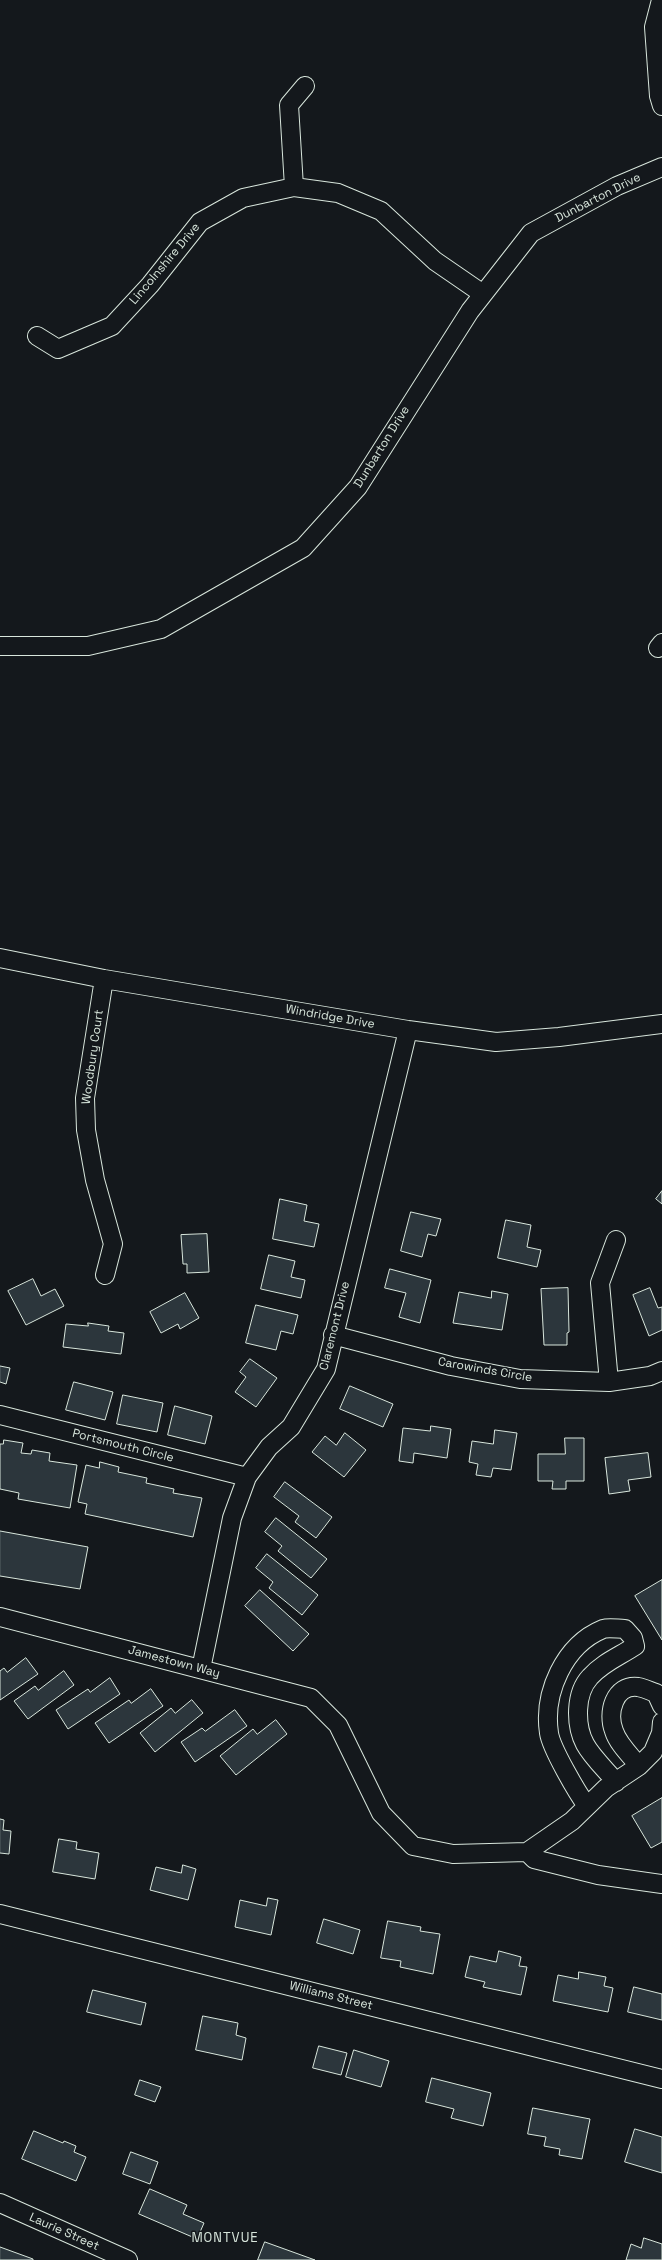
<!DOCTYPE html>
<style>
body{margin:0}
canvas{display:block;background:#14181c}
</style>
<canvas width="662" height="2260"></canvas>
<script>
const context = document.querySelector('canvas').getContext('2d');
context.lineJoin = 'round';
function fillPath(path, color) {
  context.fillStyle = color;
  context.fill(path, 'evenodd');
}
function strokePath(path, color, width, dash) {
  context.strokeStyle = color;
  context.lineWidth = width;
  context.lineCap = dash ? 'butt' : 'round';
  context.setLineDash(dash || []);
  context.stroke(path);
}
function write(font, color, halo, rows, align = 'center') {
  context.font = font + ' "Space Grotesk",sans-serif';
  context.lineWidth = 3;
  context.setLineDash([]);
  context.textBaseline = 'middle';
  context.strokeStyle = halo;
  context.fillStyle = color;
  for (const [text, x, y, turn = 0] of rows) {
    context.save();
    context.translate(x, y);
    context.rotate((+turn || 0) * Math.PI / 180);
    context.textAlign = isNaN(turn) ? turn : align;
    if (halo) context.strokeText(text, 0, 0);
    context.fillText(text, 0, 0);
    context.restore();
  }
}
const building = new Path2D(`
 M662 1191V1204L656 1199Z
 M280 1199 307 1205 304 1221 319 1224 314 1247 273 1239Z
 M411 1212 441 1219 436 1236 428 1234 422 1257 401 1251Z
 M506 1220 531 1225 527 1247 541 1250 537 1267 498 1258Z
 M207 1234 209 1272 187 1273V1264H183L181 1235Z
 M269 1255 295 1261 291 1277 305 1280 301 1298 261 1289Z
 M390 1269 431 1280 420 1323 399 1317 406 1293 385 1288Z
 M33 1279 41 1296 55 1289 64 1306 26 1325 8 1291Z
 M568 1288 569 1332 567 1333V1345H544L541 1289Z
 M650 1288 658 1308 662 1307V1330L649 1336 633 1295Z
 M492 1291 508 1294 502 1330 453 1323 459 1292 491 1298Z
 M185 1293 199 1318 180 1329 178 1324 161 1333 150 1312Z
 M256 1305 298 1315 293 1334 281 1331 276 1350 246 1343Z
 M88 1323 109 1326 108 1331 124 1333 121 1354 63 1347 66 1324 88 1326Z
 M250 1359 277 1378 256 1407 235 1392 246 1377 240 1372Z
 M0 1366 10 1368 6 1384 0 1382Z
 M74 1382 113 1392 105 1420 66 1410Z
 M350 1386 393 1404 383 1427 340 1409Z
 M123 1395 163 1403 157 1432 117 1424Z
 M175 1406 212 1416 205 1444 168 1435Z
 M431 1426 451 1429 447 1458 414 1453 413 1463 399 1461 403 1428 430 1431Z
 M495 1430 517 1433 511 1470 493 1468 491 1477 476 1475 478 1464 469 1462 472 1441 493 1444Z
 M345 1433 366 1450 344 1477 312 1452 325 1436 336 1445Z
 M565 1438H584V1481H566V1489H552L553 1481H538V1454H565Z
 M4 1440 23 1443 21 1453 31 1454 32 1450 50 1453 49 1461 77 1465 70 1508 18 1499 19 1493 0 1489V1444H3Z
 M648 1453 651 1477 628 1480 630 1491 609 1494 605 1458Z
 M100 1462 119 1467 118 1472 147 1478 146 1483 174 1489 173 1493 202 1498 193 1537 85 1514 87 1504 78 1502 86 1465 99 1468Z
 M285 1482 332 1517 316 1538 295 1522 299 1516 274 1497Z
 M276 1518 327 1559 311 1578 278 1551 282 1546 265 1532Z
 M0 1531 88 1547 80 1589 0 1576Z
 M267 1554 318 1595 302 1615 269 1588 273 1582 256 1568Z
 M662 1580V1640L635 1596Z
 M260 1590 309 1634 293 1651 245 1606Z
 M26 1658 38 1674 0 1700V1671L4 1668 7 1672Z
 M64 1671 74 1685 28 1719 14 1701 35 1686 38 1690Z
 M110 1678 120 1694 68 1729 56 1710 88 1689 90 1692Z
 M151 1689 163 1706 109 1743 95 1723 129 1700 131 1703Z
 M192 1700 203 1713 155 1752 140 1733 171 1708 175 1713Z
 M235 1710 247 1726 195 1762 181 1742 202 1728 205 1731Z
 M276 1720 287 1734 236 1775 220 1756 253 1729 257 1734Z
 M662 1798V1842L651 1848 632 1816Z
 M0 1819 4 1820 3 1830 11 1831 9 1854 0 1853Z
 M59 1839 77 1842 76 1849 99 1853 95 1879 53 1872Z
 M183 1865 196 1869 188 1900 150 1890 156 1867 181 1873Z
 M268 1898 278 1900 271 1935 235 1927 240 1900 266 1906Z
 M324 1919 360 1930 353 1954 317 1943Z
 M388 1921 421 1927 420 1931 440 1934 433 1974 400 1967 401 1961 381 1958Z
 M499 1951 521 1957 519 1966 527 1967 521 1995 483 1987 485 1982 465 1977 470 1956 496 1962Z
 M579 1972 606 1977 604 1986 613 1988 608 2012 553 2001 558 1975 578 1979Z
 M634 1987 662 1994V2020L628 2012Z
 M93 1990 146 2003 141 2025 87 2012Z
 M203 2016 238 2023 236 2035 246 2038 242 2060 196 2050Z
 M319 2046 347 2053 341 2075 313 2068Z
 M354 2050 389 2061 381 2087 346 2077Z
 M432 2078 491 2093 483 2126 451 2118 454 2109 426 2102Z
 M140 2080 161 2087 155 2102 135 2095Z
 M533 2108 590 2119 582 2159 559 2155 560 2149 544 2146 546 2137 528 2134Z
 M635 2129 662 2137V2173L625 2162Z
 M34 2131 63 2143 64 2141 76 2146 74 2152 86 2157 76 2181 22 2159Z
 M131 2152 158 2162 150 2184 123 2174Z
 M150 2189 187 2205 183 2214 204 2223 197 2239 139 2214Z
 M644 2238 662 2244V2260H626L631 2244 641 2248Z
 M265 2242 315 2260H258Z
 M0 2247 33 2259V2260H0Z`);
const minor = new Path2D(`
 M661 0 654 27 659 96 662 106
 M294 187 289 105 305 86
 M37 336 58 349 112 326 150 285 200 222 243 198 294 187 338 193 381 211 435 261 483 294
 M0 646H88L161 629 303 548 358 487 470 311 531 233 617 186 662 167
 M658 648 662 643
 M0 958 104 979 408 1030 496 1042 559 1037 662 1024
 M104 979 85 1098 86 1130 95 1180 113 1244 105 1275
 M333 1335 451 1366 520 1379 609 1382 650 1376 662 1371
 M609 1382 600 1283 616 1240
 M0 1415 247 1477
 M0 1617 311 1698 338 1725 381 1813 413 1846 453 1854 527 1852 572 1821 606 1788 639 1766 653 1752 661 1733 662 1722
 M201 1669 232 1518 247 1477 269 1447 291 1427 326 1369 408 1030
 M639 1766C631 1756 618 1744 614 1731 607 1713 614 1684 638 1687 644 1688 650 1691 656 1693L662 1706
 M587 1806C578 1794 551 1748 549 1733 543 1693 564 1645 603 1629 609 1627 618 1629 625 1629L633 1638 635 1646C620 1656 602 1663 590 1677 575 1693 575 1725 585 1744 592 1757 606 1770 616 1782
 M527 1852 534 1859 598 1875 662 1884
 M0 1914 662 2079
 M0 2203 128 2260`);
const streetNames = [
 ["Dunbarton Drive",598,198,-27],
 ["Lincolnshire Drive",165,264,-50],
 ["Dunbarton Drive",382,447,-58],
 ["Windridge Drive",330,1017,10],
 ["Woodbury Court",93,1057,-82],
 ["Claremont Drive",335,1326,-76],
 ["Carowinds Circle",485,1370,10],
 ["Portsmouth Circle",123,1446,14],
 ["Jamestown Way",174,1662,15],
 ["Williams Street",331,1996,14],
 ["Laurie Street",64,2232,24]
];
const neighbourhoodNames = [
 ["MONTVUE",225,2238]
];
fillPath(building, '#2c363c');
strokePath(building, '#d8e6dc', 1);
strokePath(minor, '#d8e6dc', 20);
strokePath(minor, '#14181c', 18);
write('12px', '#d8e6dc', '#14181c', streetNames);
context.letterSpacing = '1px';
write('13px', '#d8e6dc', '#14181c', neighbourhoodNames);
context.letterSpacing = '0px';
</script>
